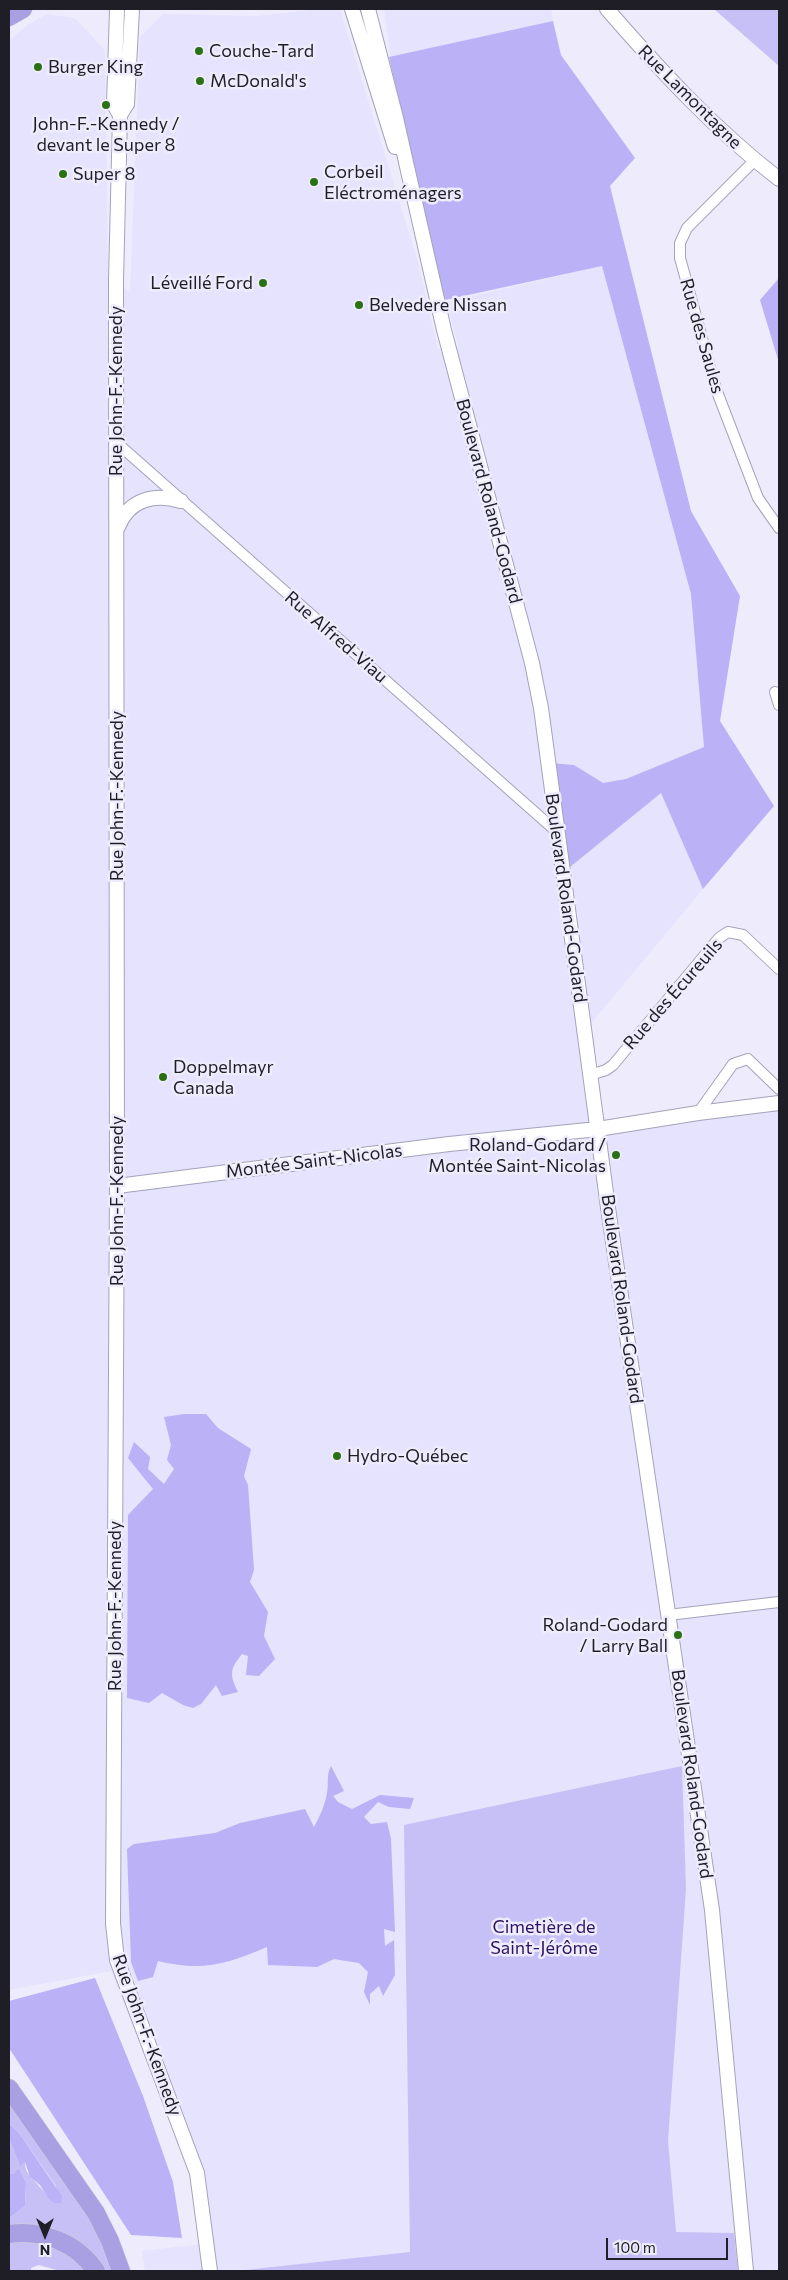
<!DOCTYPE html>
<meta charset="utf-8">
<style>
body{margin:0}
#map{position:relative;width:788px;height:2280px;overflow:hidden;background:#eeecfc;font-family:Commissioner,sans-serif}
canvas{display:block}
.frame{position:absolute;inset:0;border:10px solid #1f1e27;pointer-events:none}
.north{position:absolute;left:20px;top:2210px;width:50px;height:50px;-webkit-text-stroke:4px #eeecfc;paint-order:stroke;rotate:180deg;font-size:14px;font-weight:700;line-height:20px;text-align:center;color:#1f1e27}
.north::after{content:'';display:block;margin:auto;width:18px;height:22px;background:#1f1e27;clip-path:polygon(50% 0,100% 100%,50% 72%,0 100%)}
.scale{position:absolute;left:606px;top:2238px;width:122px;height:22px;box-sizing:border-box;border:2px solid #1f1e27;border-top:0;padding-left:6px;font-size:15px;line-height:18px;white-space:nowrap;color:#1f1e27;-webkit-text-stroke:4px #eeecfc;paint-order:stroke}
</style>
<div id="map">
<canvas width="788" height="2280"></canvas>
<div class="frame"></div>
<div class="north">N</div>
<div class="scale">100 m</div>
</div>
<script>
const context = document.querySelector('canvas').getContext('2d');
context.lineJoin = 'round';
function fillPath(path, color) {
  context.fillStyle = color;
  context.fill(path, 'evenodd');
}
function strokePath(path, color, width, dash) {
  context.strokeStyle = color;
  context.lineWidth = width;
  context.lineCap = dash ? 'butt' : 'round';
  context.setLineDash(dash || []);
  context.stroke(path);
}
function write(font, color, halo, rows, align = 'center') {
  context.font = font + ' Commissioner,sans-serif';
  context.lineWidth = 5;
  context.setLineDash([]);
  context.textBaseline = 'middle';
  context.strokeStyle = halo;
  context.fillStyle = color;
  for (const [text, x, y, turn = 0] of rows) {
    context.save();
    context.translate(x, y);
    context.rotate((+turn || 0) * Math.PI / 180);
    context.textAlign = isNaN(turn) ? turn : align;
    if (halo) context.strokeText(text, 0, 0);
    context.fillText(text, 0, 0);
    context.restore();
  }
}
const built = new Path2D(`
 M321 9H340L417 259 438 349 458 347 447 302 602 266 691 594 704 747 655 767 703 889 589 1026 598 1129 779 1106V2271H145L142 2251 202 2244 189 2170 111 1971 9 1990V41L27 25 47 14 75 18 105 50 108 277 130 292 140 37 163 14 257 16Z
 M384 9H551L553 21 391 60Z`);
const green = new Path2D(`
 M714 9H779V66Z
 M682 1766 686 1889 668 2141 676 2232 734 2233 738 2271H236L410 2252 404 1825Z
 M9 2098 82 2201 115 2271H103L98 2265 9 2227V2218L25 2206 26 2182 20 2170 15 2173 9 2174V2138L19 2164 25 2162C25 2164 25 2167 26 2170 28 2175 52 2201 57 2203L56 2186 19 2133 9 2123Z
 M31 2239 66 2251 88 2271H60L39 2265 31 2268V2271H9V2240Z`);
const forest = new Path2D(`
 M553 21 561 55 635 158 610 186 611 190 691 511 740 596 720 721 774 806 703 889 661 793 565 871 550 763 574 765 603 783 626 779 704 747 691 594 602 266 445 300 389 57Z
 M779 278V363L760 300Z
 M184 1414H206L218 1428 251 1449 244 1476 248 1485 254 1570 250 1582 268 1612 264 1636 275 1659 259 1676 246 1675 248 1656 242 1654C230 1669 229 1674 238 1692L222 1696 216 1685 201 1704 193 1708 183 1705 162 1693 149 1703 127 1698 128 1515 153 1489 128 1458 134 1442 150 1457 148 1469 164 1484 174 1469 167 1460 171 1445 164 1417Z
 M331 1766 344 1791 333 1796 338 1802 352 1809 380 1795 414 1798 410 1809 389 1807 378 1802 364 1817 371 1824 387 1822 391 1839 395 1932 384 1929 385 1946 394 1940 395 1975 383 1996 379 1986 370 1994V2005L364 1992 368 1972 359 1963 334 1959 317 1967 268 1965 267 1947C226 1964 203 1972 158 1961L153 1977 138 1981 131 1962 127 1849 134 1844 215 1833 240 1823 305 1809 314 1827C320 1816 325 1805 327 1793 329 1784 326 1775 331 1766Z
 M95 1978 143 2096 173 2182 182 2238 131 2235 9 2048V2001Z
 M9 2123 19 2133 62 2196 61 2203H54L49 2199 40 2185 30 2177 25 2162 20 2166 19 2164 9 2138Z
 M16 2170H20L26 2182 25 2206 9 2218V2174L15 2173Z`);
const street = new Path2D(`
 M755 160 687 228 680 243V258L716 389 758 498 779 528
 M117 443 556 831
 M775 692 779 705
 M590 1075 606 1070 613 1065 719 938 728 932 743 935 779 969
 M698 1113 733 1064 748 1059 779 1089
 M668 1615 779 1602`);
const secondary = new Path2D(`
 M117 9 114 105 120 115 116 281 117 1186 113 1923 117 1960 197 2173 210 2271
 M352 9 395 147
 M368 9 396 118 444 330 532 663 541 708 609 1215 712 1910 746 2271
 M607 9C660 70 715 130 779 179
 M120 115 127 104 132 9
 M118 527C129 499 155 493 181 501
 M117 1186 449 1144 598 1129 698 1113 779 1103`);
const highway = new Path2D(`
 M9 17 23 9
 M9 2088 96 2213 110 2241 121 2271
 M9 2234C42 2229 77 2243 96 2271`);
const markers = [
 [199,51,5,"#2a7113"],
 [38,67,5,"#2a7113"],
 [200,81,5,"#2a7113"],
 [106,105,5,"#2a7113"],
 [63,174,5,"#2a7113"],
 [314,182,5,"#2a7113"],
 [263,283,5,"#2a7113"],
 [359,305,5,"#2a7113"],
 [163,1077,5,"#2a7113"],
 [616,1155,5,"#2a7113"],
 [337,1456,5,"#2a7113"],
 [678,1635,5,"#2a7113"]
];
const poiNames = [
 ["Couche-Tard",209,51],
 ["Burger King",48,67],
 ["McDonald's",210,81],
 ["John-F.-Kennedy /",106,124,"center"],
 ["devant le Super 8",106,145,"center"],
 ["Corbeil",324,172],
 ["Eléctroménagers",324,193],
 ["Super 8",73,174],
 ["Léveillé Ford",253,283,"right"],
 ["Belvedere Nissan",369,305],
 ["Doppelmayr",173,1067],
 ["Canada",173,1088],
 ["Roland-Godard /",606,1145,"right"],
 ["Montée Saint-Nicolas",606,1166,"right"],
 ["Hydro-Québec",347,1456],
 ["Roland-Godard",668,1625,"right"],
 ["/ Larry Ball",668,1646,"right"]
];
const streetNames = [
 ["Rue Lamontagne",690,97,45],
 ["Rue des Saules",702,336,74],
 ["Rue John-F.-Kennedy",116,391,-90],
 ["Boulevard Roland-Godard",489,501,75],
 ["Rue Alfred-Viau",336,637,41],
 ["Rue John-F.-Kennedy",117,796,-90],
 ["Boulevard Roland-Godard",566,898,82],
 ["Rue des Écureuils",673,994,-49],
 ["Montée Saint-Nicolas",314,1161,-7],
 ["Rue John-F.-Kennedy",117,1201,-90],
 ["Boulevard Roland-Godard",622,1299,82],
 ["Rue John-F.-Kennedy",115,1606,-90],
 ["Boulevard Roland-Godard",692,1774,82],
 ["Rue John-F.-Kennedy",147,2035,70]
];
const parkNames = [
 ["Cimetière de",544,1927],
 ["Saint-Jérôme",544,1948]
];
fillPath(built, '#e5e3fd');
fillPath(green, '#c6c0f6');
fillPath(forest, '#bab1f7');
strokePath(street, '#a4a2ba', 12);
strokePath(secondary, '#a4a2ba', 16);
strokePath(highway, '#d2d2d4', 19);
strokePath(street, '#fff', 10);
strokePath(secondary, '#fff', 14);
strokePath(highway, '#a9a0e4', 18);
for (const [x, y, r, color] of markers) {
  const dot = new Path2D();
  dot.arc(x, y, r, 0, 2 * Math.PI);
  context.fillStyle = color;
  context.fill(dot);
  strokePath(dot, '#eeecfc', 2);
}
write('18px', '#1f1e27', '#eeecfc', poiNames, 'left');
write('18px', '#1f1e27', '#eeecfc', streetNames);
write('18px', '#2c1364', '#eeecfc', parkNames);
</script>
